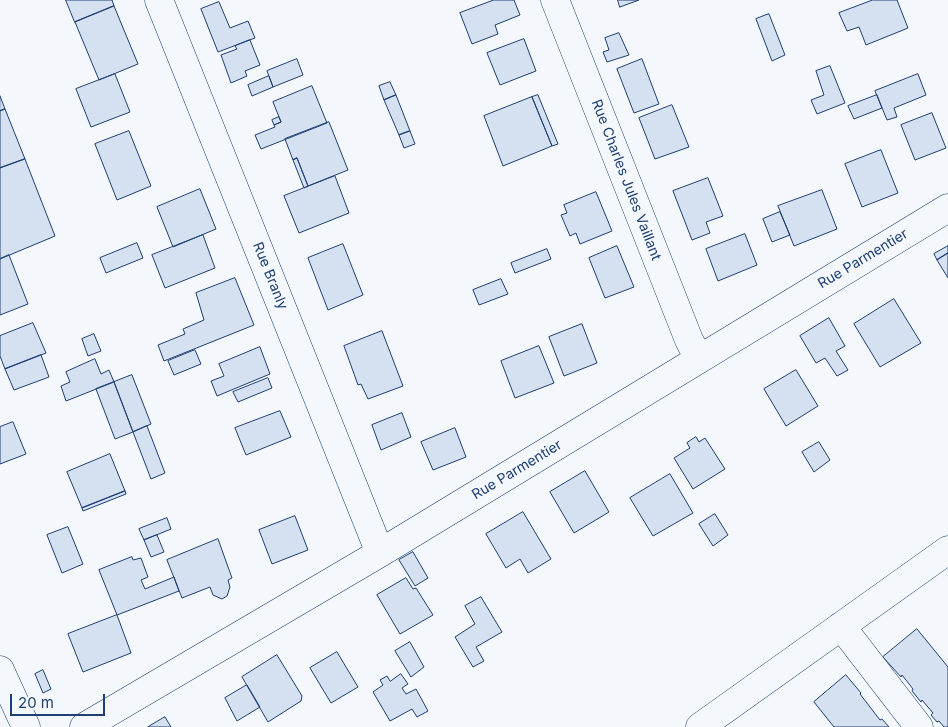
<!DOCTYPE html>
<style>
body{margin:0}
#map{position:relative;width:948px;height:727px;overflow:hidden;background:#f4f7fb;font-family:Inter,sans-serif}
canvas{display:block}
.scale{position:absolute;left:10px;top:694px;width:95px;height:22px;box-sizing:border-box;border:2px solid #1d3f73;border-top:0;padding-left:6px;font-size:15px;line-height:18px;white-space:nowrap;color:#1d3f73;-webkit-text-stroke:4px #f4f7fb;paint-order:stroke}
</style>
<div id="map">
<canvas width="948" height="727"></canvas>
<div class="scale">20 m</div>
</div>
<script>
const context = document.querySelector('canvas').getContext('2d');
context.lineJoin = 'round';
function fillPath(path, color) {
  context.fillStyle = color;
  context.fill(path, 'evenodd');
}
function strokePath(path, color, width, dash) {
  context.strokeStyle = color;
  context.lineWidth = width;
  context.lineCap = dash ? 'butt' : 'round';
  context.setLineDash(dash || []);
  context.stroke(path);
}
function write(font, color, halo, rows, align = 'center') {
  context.font = font + ' Inter,sans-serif';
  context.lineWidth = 4;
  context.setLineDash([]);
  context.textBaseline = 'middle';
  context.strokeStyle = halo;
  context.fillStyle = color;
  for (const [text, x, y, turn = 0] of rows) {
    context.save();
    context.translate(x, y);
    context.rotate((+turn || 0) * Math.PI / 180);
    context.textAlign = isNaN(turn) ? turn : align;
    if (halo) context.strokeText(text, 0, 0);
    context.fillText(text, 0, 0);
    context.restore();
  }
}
const building = new Path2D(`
 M66 0H112L114 6 75 22Z
 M494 0H514L520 15 495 25 498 34 472 44 460 13Z
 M618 0H639L620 7Z
 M873 0H897L908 28 866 45 859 27 847 31 839 13Z
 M219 2 230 28 248 21 255 38 218 52 201 9Z
 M114 6 138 64 99 80 75 22Z
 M769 14 785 55 772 61 756 19Z
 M619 33 629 55 607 62 603 52 609 50 605 38Z
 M524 39 536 71 500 85 487 53Z
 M250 40 260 65 245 71 247 76 231 83 221 55 237 49 235 46Z
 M297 59 303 75 273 87 267 71Z
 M642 59 659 104 634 113 617 69Z
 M830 66 845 103 817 114 811 100 824 95 816 71Z
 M115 74 130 112 91 127 76 89Z
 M918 74 926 95 894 108 897 117 887 120 875 91Z
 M269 76 273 87 252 96 248 85Z
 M390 82 396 95 384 100 379 86Z
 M312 86 327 123 261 149 255 135 275 127 274 125 281 122 273 102Z
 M396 95 410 131 399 135 384 100Z
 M538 95 558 144 552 146 532 97Z
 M877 95 882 108 854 119 848 106Z
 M0 96 5 109 0 111Z
 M532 97 552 146 503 166 484 116Z
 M672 105 689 147 655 159 639 118Z
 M5 109 25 159 0 168V111Z
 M932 113 946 148 915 160 901 125Z
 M279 117 281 122 274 125 272 120Z
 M329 122 348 170 308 186 297 158 293 160 285 139Z
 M129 131 151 186 117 200 95 144Z
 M410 131 415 144 404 148 399 135Z
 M881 150 898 193 862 207 845 164Z
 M297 158 308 186 304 188 293 160Z
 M25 159 55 236 0 259V168Z
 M335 176 349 213 299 233 284 196Z
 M708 178 723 216 706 222 710 233 692 240 673 191Z
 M200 189 216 229 173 247 157 207Z
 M822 190 837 229 794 246 778 206Z
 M596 192 612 231 580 244 576 233 570 236 561 215 567 213 564 205Z
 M780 212 790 235 772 242 763 219Z
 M745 234 757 265 718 281 706 249Z
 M203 235 215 268 165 288 152 255Z
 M137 243 143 258 106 273 100 258Z
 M343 244 363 295 328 310 308 258Z
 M617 246 634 287 605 298 589 258Z
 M948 246V253L937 260 934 254Z
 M547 249 551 259 515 273 511 263Z
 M948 253V278L937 260Z
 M9 255 28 304 0 315V259Z
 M235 278 254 325 164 361 158 345 185 334 183 329 204 320 196 293Z
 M501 279 508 294 479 305 473 290Z
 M894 299 921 343 880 367 854 324Z
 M829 318 845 346 836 351 848 370 837 376 825 358 816 363 800 336Z
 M33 323 46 353 5 369 0 356V336Z
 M582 324 597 363 564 376 549 337Z
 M382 331 403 386 368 399 361 384 358 385 344 346Z
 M94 334 101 351 88 356 82 339Z
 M539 346 554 383 515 398 501 361Z
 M260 347 270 374 217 396 211 381 224 376 219 364Z
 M195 350 201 364 174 375 168 361Z
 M41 355 49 377 14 390 5 369Z
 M95 359 101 374 109 370 114 382 66 401 61 386 70 382 66 372Z
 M796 370 818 406 786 426 764 389Z
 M132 375 151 424 133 432 114 382Z
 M268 378 272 388 238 402 233 392Z
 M114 382 133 432 115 439 96 389Z
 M280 411 291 437 246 455 235 428Z
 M402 413 411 437 381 450 372 425Z
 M13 422 26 454 0 464V427Z
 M147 426 165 473 151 479 133 432Z
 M455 428 466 457 433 470 421 442Z
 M696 437 699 442 705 438 725 469 693 489 674 458 690 448 687 443Z
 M819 442 830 460 814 472 802 452Z
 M110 454 125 491 82 508 67 472Z
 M585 471 609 512 574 533 550 492Z
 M670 474 693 513 653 536 630 498Z
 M125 491 126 494 83 511 82 508Z
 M523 512 551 559 528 573 520 559 506 568 486 534Z
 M715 514 728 535 713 546 699 524Z
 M295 516 308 550 272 564 259 530Z
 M167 518 171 529 144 540 139 529Z
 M68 527 83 564 62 573 47 535Z
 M157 535 164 552 151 557 144 540Z
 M218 539 232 578 228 580 230 587 227 596 222 599 213 595 210 587 182 598 167 560Z
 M413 552 428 578 415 586 399 560Z
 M132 557 133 560 141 558 148 577 141 580 145 589 174 577 179 591 117 615 99 570Z
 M406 578 413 589 416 588 433 615 400 634 377 595Z
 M481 597 502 632 476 647 484 661 473 667 455 637 475 624 465 606Z
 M117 615 131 653 83 672 68 634Z
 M917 629 948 667V727H944L939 721 937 722 931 715 933 713 922 700 921 702 912 691 913 689 902 675 901 677 883 657Z
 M410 642 424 667 411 677 395 651Z
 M337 652 358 687 331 703 310 668Z
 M277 655 302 696 301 701 268 722 242 677Z
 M43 670 51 689 43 693 35 674Z
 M401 674 408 684 402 688 406 694 416 689 428 711 417 717 412 709 390 721 373 692 383 685 380 680 387 676 390 681Z
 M846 675 861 693 860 694 880 720 882 719 889 727H834L814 702Z
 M247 685 260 707 237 721 225 698Z
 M165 717 171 727H148Z`);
const minor = new Path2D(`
 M159 0 380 553
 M555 0 689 340 699 359
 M841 626 919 727
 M0 670 26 727
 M84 727 380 553 948 208
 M700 727 948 550`);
const streetNames = [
 ["Rue Charles Jules Vaillant",626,180,69],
 ["Rue Parmentier",863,259,-31],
 ["Rue Branly",270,276,68],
 ["Rue Parmentier",517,470,-31]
];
fillPath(building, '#d5e0f0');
strokePath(building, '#1d3f73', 1);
strokePath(minor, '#1d3f73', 29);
strokePath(minor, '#f4f7fb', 28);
write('14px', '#1d3f73', '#f4f7fb', streetNames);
</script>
